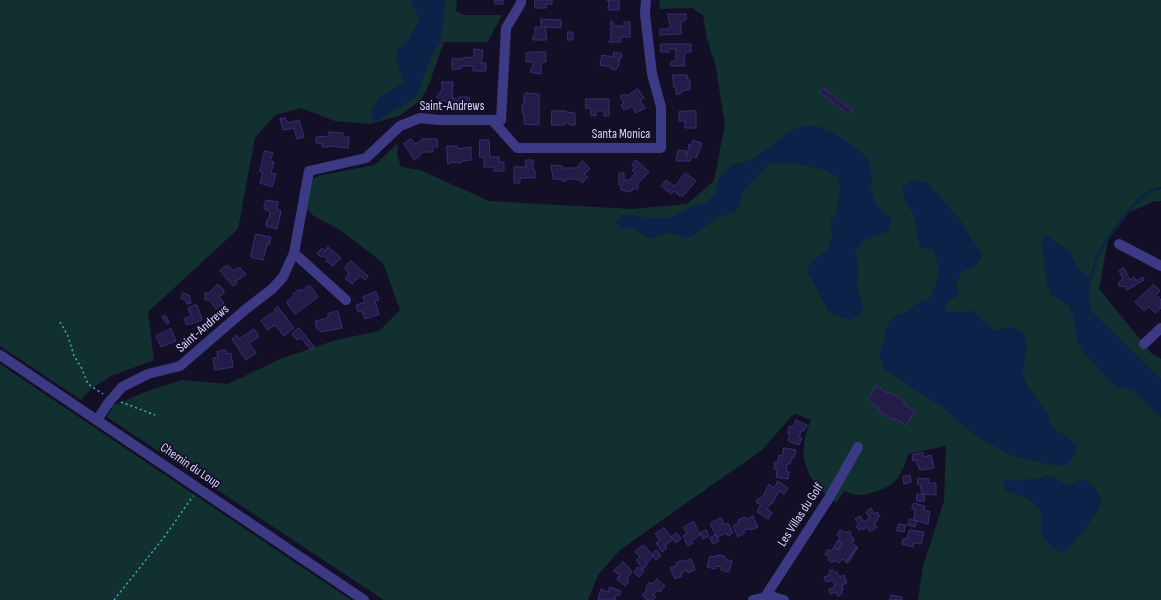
<!DOCTYPE html>
<style>
body{margin:0}
canvas{display:block;background:#130f26}
</style>
<canvas width="1161" height="600"></canvas>
<script>
const context = document.querySelector('canvas').getContext('2d');
context.lineJoin = 'round';
function fillPath(path, color) {
  context.fillStyle = color;
  context.fill(path, 'evenodd');
}
function strokePath(path, color, width, dash) {
  context.strokeStyle = color;
  context.lineWidth = width;
  context.lineCap = dash ? 'butt' : 'round';
  context.setLineDash(dash || []);
  context.stroke(path);
}
function write(font, color, halo, rows, align = 'center') {
  context.font = font + ' "Sofia Sans Condensed",sans-serif';
  context.lineWidth = 3.5;
  context.setLineDash([]);
  context.textBaseline = 'middle';
  context.strokeStyle = halo;
  context.fillStyle = color;
  for (const [text, x, y, turn = 0] of rows) {
    context.save();
    context.translate(x, y);
    context.rotate((+turn || 0) * Math.PI / 180);
    context.textAlign = isNaN(turn) ? turn : align;
    if (halo) context.strokeText(text, 0, 0);
    context.fillText(text, 0, 0);
    context.restore();
  }
}
const green = new Path2D(`
 M0 0H457L456 11 464 15H502L487 43 483 42H444L429 84 421 100 399 116 370 124 335 121 301 108 275 115 255 138 238 229 148 312 154 360 111 376 91 389 81 400 0 346Z
 M660 0H1161V201H1155L1130 212 1108 240 1099 289 1152 354 1161 359V600H918L923 566 944 501 946 446 908 454C906 463 902 472 896 480 890 488 867 496 856 495 852 494 848 492 844 491L836 503C806 481 795 456 811 420L796 414 791 417 762 450 665 518 619 551 598 575 588 600H384L107 417 112 409 111 405 120 403 145 392 182 380 228 384 280 359 336 340 379 331 400 310 383 263 340 230 314 216 305 207 312 179 322 175 375 165 398 143 397 154 401 167 420 170 489 201 631 209 687 204 714 181 725 124 715 63 707 39 703 15 692 8 659 9Z
 M0 364 351 600H0Z`);
const water = new Path2D(`
 M412 0H445L444 15 441 42 432 54 416 97 375 122 370 114 380 97 404 82 396 62 397 51 409 39 420 18 410 3Z
 M814 125C829 130 867 149 870 165 873 177 869 190 875 202 878 208 886 214 891 220L890 229 885 233 864 240 855 251 859 268 857 285 863 307 860 315 849 320 834 315 828 311 812 280 806 272 810 263 828 249 832 239 830 220 835 215 840 190 838 178 825 170 797 164 774 163 768 165 743 191 739 206 734 213 717 217 693 236 687 238 673 233 664 234 650 239 632 228 622 229 615 222 623 214 650 218 672 217 693 206 705 203 716 193 718 179 732 165 751 160 794 129Z
 M913 180 928 183 961 221 975 244 983 255 976 265 962 272 956 283 959 296 947 301 945 311 956 312 975 311 979 318 994 330 1010 327 1023 332 1027 345 1022 375 1029 388 1035 395 1039 403 1048 412 1051 427 1066 436 1077 446 1073 459 1065 466 1046 464 1009 455 969 431 942 406 918 393 896 376 885 370 879 355 889 321 898 314 907 312 916 304 929 299C938 279 943 272 933 250L920 247 914 216 904 199 902 188Z
 M1046 235 1070 252 1077 267 1091 279 1089 296 1091 311 1161 379V418L1134 391 1115 386 1082 351 1076 336 1074 318 1068 305 1051 295 1047 284 1041 241Z
 M1046 475 1069 485 1080 479C1093 482 1097 489 1102 501 1092 521 1079 539 1062 554 1053 548 1047 543 1041 534 1046 501 1031 500 1005 490L1003 479 1016 481 1027 479H1039Z`);
const stream = new Path2D(`
 M1091 279 1097 256 1108 237 1132 207 1149 191 1161 188`);
const building = new Path2D(`
 M495 0H503V4H495Z
 M535 0H552V4H546V8H535Z
 M607 0H619V10H608L609 1Z
 M668 14H686V20L684 21 681 22V34L660 35V29H667L670 27Z
 M541 19 561 20V28L545 27 547 40H533V36L535 35V27H541Z
 M611 21 613 22V26H624V22H630V37H621V42H609L611 38Z
 M568 32H573V40H568Z
 M661 44H691V52H686L684 57 685 66H671V62L676 60V49H669V52H661Z
 M474 49 483 50 481 63H486V71H473V66H461V69H452V59H462L464 57 471 58 474 55Z
 M534 52H546V62L541 63V74L530 72 534 62H526V53Z
 M614 52 622 54 621 58 620 57 618 67 615 70 611 69 610 67 600 65 602 55 613 57Z
 M673 75H687L688 80H690V90H684L680 94H676V87H674Z
 M442 82H453L452 98 457 99V103L448 104 444 100 442 102 436 97 442 90Z
 M823 88 852 110 848 114 820 92Z
 M638 89 644 98 640 100 645 108 636 113 632 106 627 109H623L621 105 624 103 620 96 625 94 626 96Z
 M526 93 539 94V125L524 124V114L522 113V105H524V95Z
 M459 97H469L470 104 460 105Z
 M586 99H609V116H604V111H596V116L591 115 590 108H586Z
 M552 111H566V112L575 113V125H570L567 122 564 125H552Z
 M696 111V128H685V121H679V112Z
 M285 118 286 121H287L288 123 299 120 304 137 297 139 294 128 283 130 280 119Z
 M329 132 343 133V137H349L348 148 328 146V147H322V143H316V137L329 136Z
 M411 139 415 144 421 141V139H437L438 147H433V152H421V155L414 160 404 144Z
 M480 140H489L490 157H499V162H504V171H494V167H484V157H480Z
 M693 140 702 143 696 158 692 156 690 161H676L678 150 686 151V156H687L689 144 691 145Z
 M447 146H457V149L471 147V160L462 161 461 163 452 162 448 164Z
 M265 151 273 153 270 161 274 162 271 173 276 174 272 187 260 183 263 172H260Z
 M526 160H533V170H535V178H520V183H514V167H526Z
 M636 160 649 172 638 183V189H632V191L626 192 625 190H621V185H619V173H624V180H631V178L635 173 632 170 635 167 632 165Z
 M583 161 590 169 584 174 588 177 582 183 578 179H566V181H562V179H553L551 165 562 166V168H578V166Z
 M685 173 696 181 683 196H680L674 191 671 194 661 186 666 180 674 186 677 184Z
 M266 200 278 202 277 207 278 210 281 211 277 229 266 226 267 219 269 218 270 213 269 211 264 209Z
 M256 234 271 237 269 245H267L263 260 251 257Z
 M328 247 341 258 333 266 326 261 327 259 323 256 321 257 317 253 322 248 325 251Z
 M351 261 368 276 365 280 360 276 352 284 345 278 349 273 344 268Z
 M228 265 233 271 238 268H240L246 274 240 279 235 281 237 283 233 286 220 271Z
 M1124 268 1130 280 1134 277 1136 281 1143 277 1144 280 1127 290 1125 286 1120 287 1118 284 1120 281 1123 279 1119 271Z
 M217 285H219L224 290V293L219 297 224 303 216 309 209 300H205V293H209Z
 M1154 285 1160 291 1156 295 1161 300V308L1155 313 1149 307 1144 311 1135 302Z
 M308 286H310L318 297 295 314 287 303V301L294 296 293 294 300 289 301 291Z
 M376 292 379 300 375 301 379 314 365 319 362 311 358 312 356 305 365 302 363 297Z
 M183 293 189 295 191 303 187 304 185 300 181 298Z
 M197 305 202 320 187 325 184 319 191 316 188 308Z
 M278 307 294 328 284 336 275 325 268 330 261 321 271 313 272 314 275 312 274 310Z
 M338 311 342 328 321 332 317 329 315 321 328 318V314Z
 M166 316 169 323 167 324 162 317Z
 M299 328 304 334 315 348 310 349 301 338 297 340 292 334Z
 M171 329 176 341 161 347 156 336Z
 M254 329 259 337 249 343 256 353 246 360 232 339 237 335 239 339Z
 M226 350 227 354 231 353 233 367 215 370 213 358 218 357 217 352Z
 M877 386 888 394 890 392 905 402 903 404 915 411 906 425 894 418 893 420 878 410 879 408 868 400Z
 M796 420 807 425 804 431 802 430 799 437 802 438 799 445 788 441 790 434 787 433 790 426 793 427Z
 M784 448 796 450 794 458 792 457 790 464H787L786 471 789 472 788 479 776 477 777 470 774 469 775 462H778L779 455 782 456Z
 M923 453 924 457 931 455 934 468 920 470 916 460 913 461 912 455Z
 M910 475 911 482 904 484 903 477Z
 M918 478 929 479V483H936V495L922 494 920 484H918Z
 M778 481 788 488 784 494 779 491 772 504 771 503 767 509 772 513 768 519 757 512 760 506H762L756 502 758 499H759L761 497 762 498 769 484 774 488Z
 M917 494 925 495 924 501H917Z
 M914 503 925 506 924 510 930 512 928 524 914 520 915 509H912Z
 M871 508 874 514 877 512 880 516 877 517 878 520 874 523 877 527 870 532 867 527 863 530 862 528 859 530 856 526 859 524 855 519 860 516 864 522 870 518 866 512Z
 M753 516 758 527 751 530 750 528 743 531 745 533 738 537 733 526 739 523 738 520 745 517 746 519Z
 M721 518 724 525 728 523 733 533 728 536 727 533 717 537 710 524Z
 M910 519 917 521 915 527 908 525Z
 M694 522 700 535 692 541 693 543 688 546 683 536 687 534 684 527Z
 M899 524 906 525 904 532 897 531Z
 M664 528 673 539 665 546 667 548 662 552 656 543 660 540 655 534Z
 M706 530 709 536 703 539 700 533Z
 M840 530 846 533 848 531 851 533 850 536 854 539 852 543 857 547 846 562 842 559 839 563 834 560 832 563 828 560 830 557 825 554 828 549 831 551 834 547 838 550 842 544 838 541 840 537 837 535Z
 M910 530 924 532 921 544 914 543 913 547 902 544 903 539H906Z
 M677 533 681 539 676 543 671 537Z
 M716 535 719 541 713 544 710 538Z
 M838 541 842 544 838 550 834 547Z
 M644 545 653 556 646 564 647 565 643 569 636 560 640 557 635 552Z
 M857 547H858L848 563 846 562Z
 M657 550 661 556 656 560 652 554Z
 M717 555 725 556V559L732 561 729 572 721 570 722 567 716 566 715 569 707 567 710 556 717 557Z
 M691 559 695 570 688 573 687 570 681 573 682 576 675 579 670 568 677 565 676 563 683 560 684 562Z
 M623 562 632 571 627 580 629 582 625 586 617 579 620 575 614 571Z
 M638 567 644 571 639 577 634 572Z
 M833 570 835 573 837 572 839 577 844 575 847 583 842 585 843 590 841 591 842 594 838 596 836 592 830 594 829 589 835 587 833 580 826 582 824 577 830 575 829 571Z
 M657 579 665 586 660 592 658 590 653 595 656 597 653 600H647L642 595 647 590 645 588 650 582 652 584Z
 M610 587 621 591 619 596 616 595 615 600H598L601 589 608 592Z
 M891 595 902 597V600H890Z`);
const path = new Path2D(`
 M60 322 68 336 74 356 81 367 88 384 103 394
 M121 402 155 415
 M114 600 165 536 193 496`);
const street = new Path2D(`
 M492 120 517 148H661V107L652 74 645 14 646 0
 M1119 244 1161 266
 M294 253 346 300
 M1144 344 1161 328
 M0 355 364 600
 M97 420 109 402 122 387 148 374 180 366 246 309 272 289 283 277 294 253 309 171 366 158 400 126 420 118 439 120H501L506 28 521 3V0
 M765 597 829 498 858 447
 M753 600 770 596 784 600`);
const streetNames = [
 ["Saint-Andrews",452,107],
 ["Santa Monica",621,135],
 ["Saint-Andrews",203,329,-41],
 ["Chemin du Loup",190,466,34],
 ["Les Villas du Golf",801,515,-57]
];
fillPath(green, '#12302f');
fillPath(water, '#0c2248');
strokePath(stream, '#0c2248', 2.5);
fillPath(building, '#241b47');
strokePath(building, '#3b2d73', 1);
strokePath(path, '#2fb8b0', 1.5, [2, 3]);
strokePath(street, '#3d3a85', 10);
write('13px', '#d9d4ff', '#130f26', streetNames);
</script>
